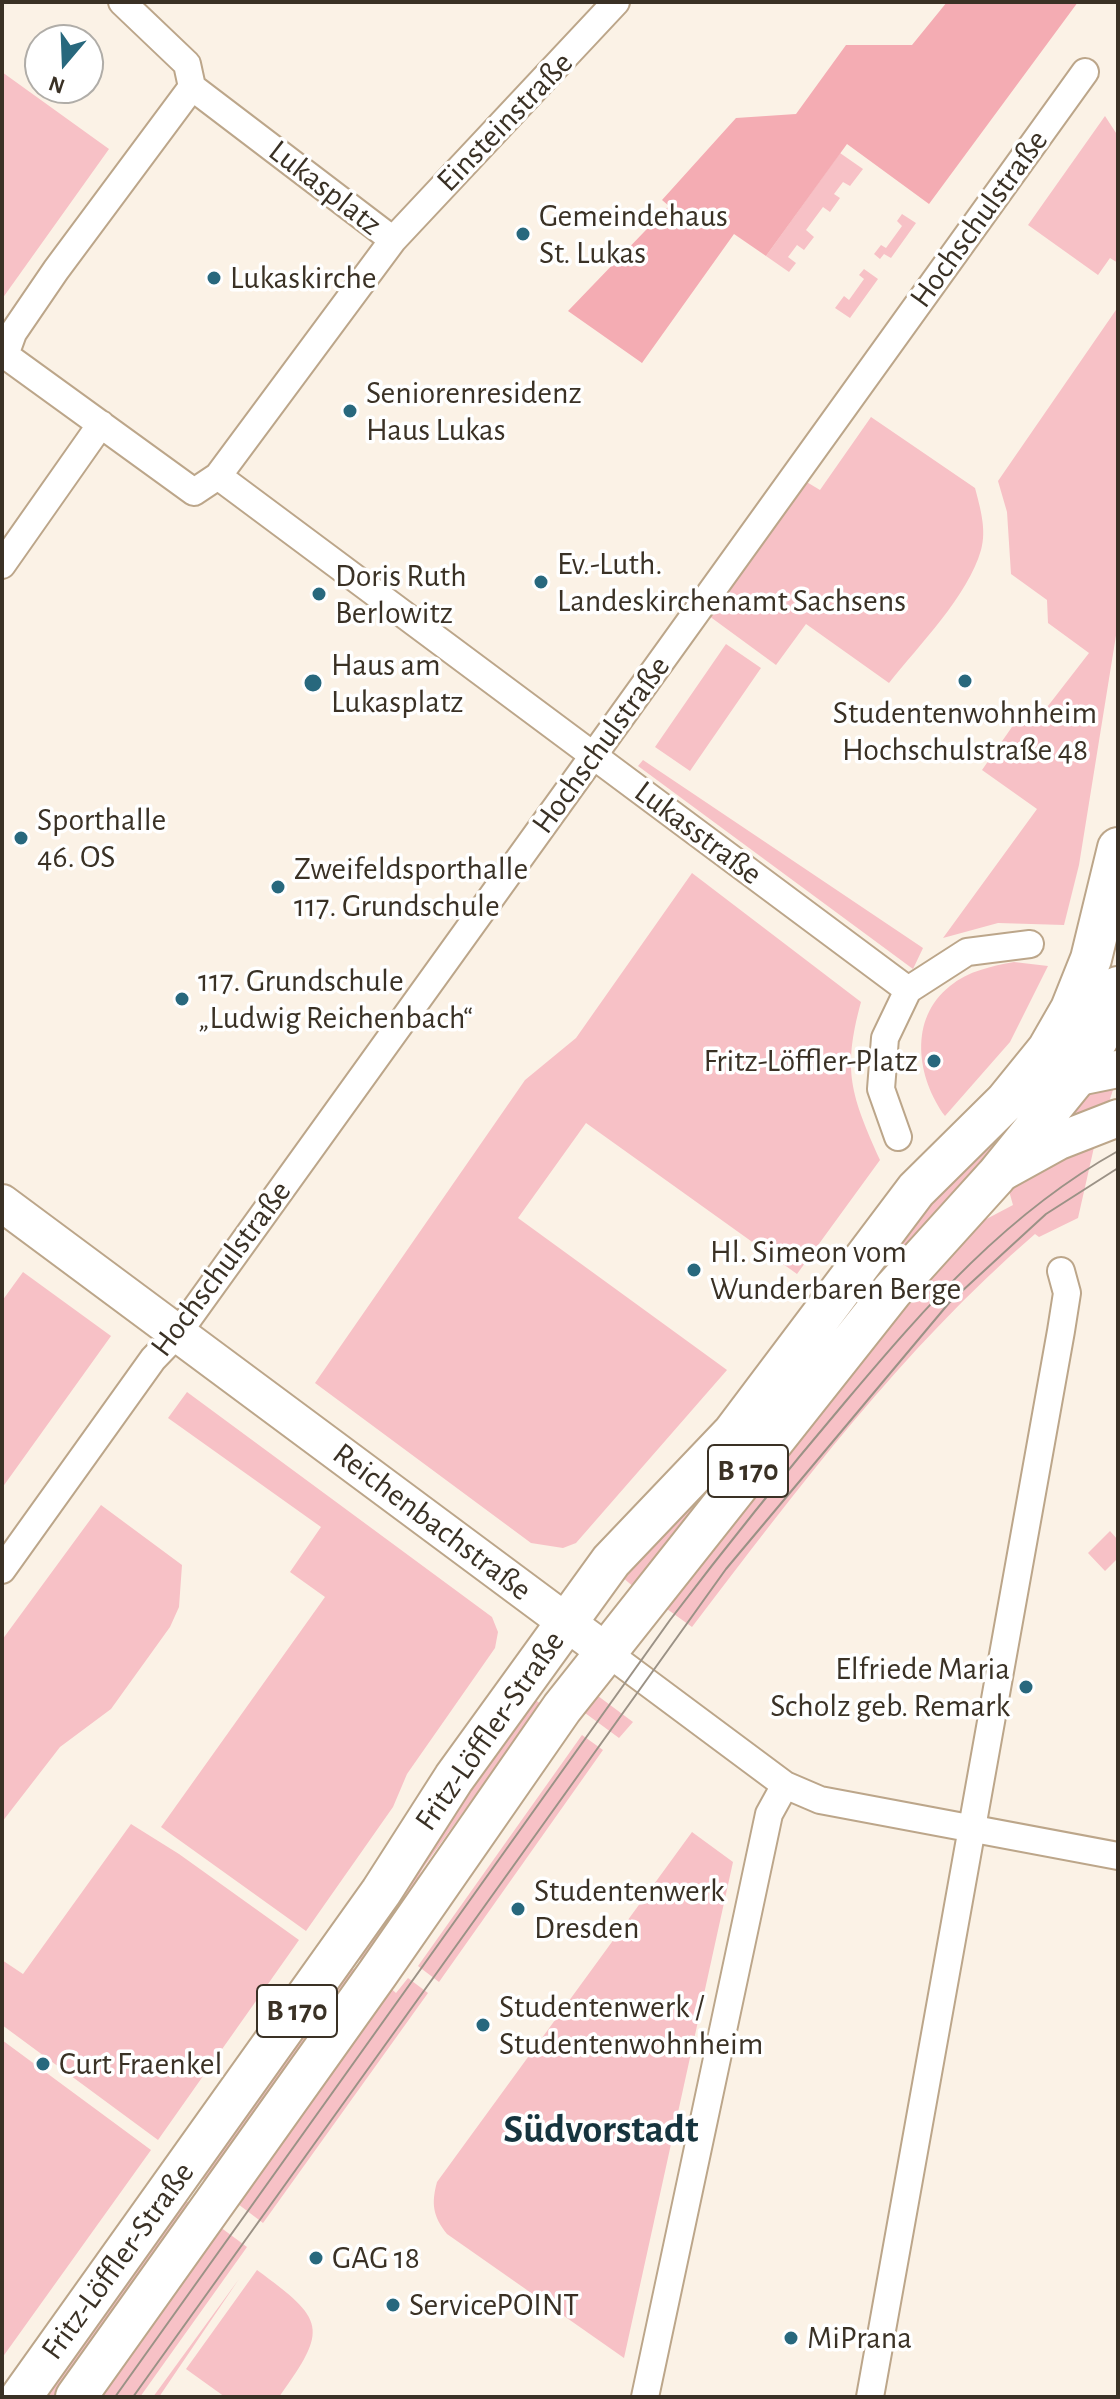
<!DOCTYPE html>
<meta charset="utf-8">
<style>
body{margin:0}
#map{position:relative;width:1120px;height:2399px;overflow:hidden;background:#fbf2e6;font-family:"Alegreya Sans",sans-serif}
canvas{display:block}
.frame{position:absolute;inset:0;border:4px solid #3a3125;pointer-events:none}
.north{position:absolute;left:24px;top:24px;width:80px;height:80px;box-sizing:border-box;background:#fff;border:2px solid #b0ada8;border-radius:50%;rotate:199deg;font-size:22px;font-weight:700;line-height:32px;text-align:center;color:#3a3125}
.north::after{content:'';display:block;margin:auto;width:28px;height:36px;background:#28687d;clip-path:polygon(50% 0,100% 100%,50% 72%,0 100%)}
</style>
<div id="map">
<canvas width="1120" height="2399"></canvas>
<div class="frame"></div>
<div class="north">N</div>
</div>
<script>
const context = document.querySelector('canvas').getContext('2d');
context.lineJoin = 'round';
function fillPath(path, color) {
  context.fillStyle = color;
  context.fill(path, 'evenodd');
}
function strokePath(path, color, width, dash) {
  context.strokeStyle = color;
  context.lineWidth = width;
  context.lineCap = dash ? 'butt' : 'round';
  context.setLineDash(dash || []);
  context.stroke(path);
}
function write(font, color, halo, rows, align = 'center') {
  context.font = font + ' "Alegreya Sans",sans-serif';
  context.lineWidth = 7;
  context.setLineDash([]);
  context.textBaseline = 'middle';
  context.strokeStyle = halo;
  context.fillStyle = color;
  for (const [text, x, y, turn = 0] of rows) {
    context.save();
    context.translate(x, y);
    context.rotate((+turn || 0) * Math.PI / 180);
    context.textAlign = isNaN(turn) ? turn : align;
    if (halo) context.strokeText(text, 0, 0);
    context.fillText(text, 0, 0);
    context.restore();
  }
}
const green = new Path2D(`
 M2 72 109 149 2 299Z
 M1105 116 1118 136V263L1110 258 1098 275 1028 225Z
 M840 153 863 169 850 186 843 182 834 194 840 198 830 212 823 207 806 230 814 237 804 250 797 245 788 257 796 263 789 272 766 256Z
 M902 214 916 223 891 258 884 254 880 259 874 254 881 245 886 248 902 226 897 221Z
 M864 269 878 279 850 318 835 308 844 296 849 300 864 279 859 275Z
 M1118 307V623L1079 865 1064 925 998 923 943 938 1037 809 982 770 1021 714 1034 724 1089 653 1048 623 1047 600 1011 574 1007 512 998 481Z
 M871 417 975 488C980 507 987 530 981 550 968 596 919 645 889 683L806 624 776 665 705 613 800 478 820 490Z
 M726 644 761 668 690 771 655 747Z
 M643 760 923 948 913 969 638 766Z
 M692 873 861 1002C842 1071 851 1095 880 1160L797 1274 586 1123 518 1218 727 1370 576 1543 563 1548 531 1543 315 1383 525 1080 576 1038Z
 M1014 962 1048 966 1010 1042 945 1116C917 1078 908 1019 950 986 968 971 992 966 1014 962Z
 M1114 1087 1105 1114 1068 1128 1066 1117 1085 1094Z
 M1034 1109 958 1186 636 1589 621 1576 916 1215 1005 1127Z
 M1097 1134 1078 1218 1039 1237 1035 1234C902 1349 798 1488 692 1627L660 1604 880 1332 975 1225 1013 1205 1009 1191 1051 1159Z
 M23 1272 111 1336 2 1488V1301Z
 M187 1392 492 1617 498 1632 495 1648 407 1774 393 1807 306 1931 161 1827 325 1597 290 1572 321 1527 168 1418Z
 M101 1505 182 1565 179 1607 170 1627 111 1709 60 1747 2 1822V1640Z
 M1110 1531 1118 1540V1558L1105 1571 1088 1553Z
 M594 1693 633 1722 619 1738 581 1710Z
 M534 1699 541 1704 423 1868 386 1939 369 1964 353 1956Z
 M582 1735 603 1750 439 1982 418 1966Z
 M131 1824 179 1854 299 1940 158 2140 2 2025V1960L23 1974Z
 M692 1832 733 1862 624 2358 447 2234C433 2216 431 2204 437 2182Z
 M345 1965 362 1973 211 2186 197 2174Z
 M408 1978 428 1993 263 2223 234 2201 387 1985 396 1993Z
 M2 2036V2040L151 2150 2 2358Z
 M180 2197 195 2207 60 2397H37Z
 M216 2224 247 2247 140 2397H93Z
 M257 2270C325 2320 329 2328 279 2397H225L186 2369Z
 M239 2279 159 2397H153Z`);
const forest = new Path2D(`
 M947 2H1078L929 204 847 144 766 256 734 234 642 363 568 311 669 206 662 200 736 118 796 114 846 45H912Z`);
const street = new Path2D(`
 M122 2 187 64 192 87
 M393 240 192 87 56 270 13 333 5 355 194 492 218 476 393 240 616 2
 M218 476 908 990
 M2 565 101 424
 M898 1137 881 1089 885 1038 908 990 967 952 1030 944
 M2 1570 153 1359 178 1333 1085 72
 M605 1651 785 1785 820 1800 1118 1856
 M645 2397 769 1814 785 1785
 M870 2397 1061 1331 1067 1293 1061 1271`);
const secondary = new Path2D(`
 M1054 1082 1118 1069
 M1001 1173 1059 1141 1118 1118
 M2 1203 605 1651`);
const primary = new Path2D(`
 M21 2397 381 1892 454 1778 611 1561 733 1433 916 1190 1005 1102 1048 1049 1071 1009 1091 959 1118 848
 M76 2397 378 1973 562 1708 892 1291 996 1176 1078 1075 1107 1022 1118 987`);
const tram = new Path2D(`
 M115 2397 670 1620C727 1545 785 1473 846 1401 926 1306 1007 1213 1118 1151
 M133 2397 726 1569 949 1303 1046 1214 1118 1168`);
const markers = [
 [523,234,8,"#28687d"],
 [214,278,8,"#28687d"],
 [350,411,8,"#28687d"],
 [541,582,8,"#28687d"],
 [319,594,8,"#28687d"],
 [965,681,8,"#28687d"],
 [313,683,10,"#28687d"],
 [21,838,8,"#28687d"],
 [278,887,8,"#28687d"],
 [182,999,8,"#28687d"],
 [934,1061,8,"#28687d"],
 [694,1270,8,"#28687d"],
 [1026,1687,8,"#28687d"],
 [518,1909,8,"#28687d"],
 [483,2025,8,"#28687d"],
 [43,2064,8,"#28687d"],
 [316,2258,8,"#28687d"],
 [393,2305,8,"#28687d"],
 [791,2338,8,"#28687d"]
];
const shields = [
 [748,1471,80],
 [297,2011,80]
];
const shieldNames = [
 ["B 170",748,1471],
 ["B 170",297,2011]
];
const streetNames = [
 ["Einsteinstraße",505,122,-46],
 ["Lukasplatz",325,188,38],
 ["Hochschulstraße",979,219,-54],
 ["Hochschulstraße",601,745,-54],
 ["Lukasstraße",698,833,37],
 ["Hochschulstraße",221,1269,-53],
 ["Reichenbachstraße",432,1522,37],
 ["Fritz-Löffler-Straße",490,1731,-55],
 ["Fritz-Löffler-Straße",118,2261,-54]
];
const poiNames = [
 ["Gemeindehaus",539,216],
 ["St. Lukas",539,253],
 ["Lukaskirche",230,278],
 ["Seniorenresidenz",366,393],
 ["Haus Lukas",366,430],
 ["Ev.-Luth.",557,564],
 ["Landeskirchenamt Sachsens",557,601],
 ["Doris Ruth",335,576],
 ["Berlowitz",335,613],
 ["Haus am",331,665],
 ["Lukasplatz",331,702],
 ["Studentenwohnheim",965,713,"center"],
 ["Hochschulstraße 48",965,750,"center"],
 ["Sporthalle",37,820],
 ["46. OS",37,857],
 ["Zweifeldsporthalle",294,869],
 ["117. Grundschule",294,906],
 ["117. Grundschule",198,981],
 ["„Ludwig Reichenbach“",198,1018],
 ["Fritz-Löffler-Platz",918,1061,"right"],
 ["Hl. Simeon vom",710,1252],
 ["Wunderbaren Berge",710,1289],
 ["Elfriede Maria",1010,1669,"right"],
 ["Scholz geb. Remark",1010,1706,"right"],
 ["Studentenwerk",534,1891],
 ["Dresden",534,1928],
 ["Studentenwerk /",499,2007],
 ["Studentenwohnheim",499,2044],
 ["Curt Fraenkel",59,2064],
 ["GAG 18",332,2258],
 ["ServicePOINT",409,2305],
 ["MiPrana",807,2338]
];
const districtNames = [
 ["Südvorstadt",601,2130]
];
fillPath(green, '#f7c1c6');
fillPath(forest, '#f4acb3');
strokePath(street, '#bca68a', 30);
strokePath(secondary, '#bca68a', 40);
strokePath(primary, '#bca68a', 44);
strokePath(street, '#fff', 26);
strokePath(secondary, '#fff', 36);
strokePath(primary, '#fff', 40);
strokePath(tram, '#9b9286', 2);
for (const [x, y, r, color] of markers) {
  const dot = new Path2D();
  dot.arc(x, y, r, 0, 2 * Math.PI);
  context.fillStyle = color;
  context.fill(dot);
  strokePath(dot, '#fff', 3);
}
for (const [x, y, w] of shields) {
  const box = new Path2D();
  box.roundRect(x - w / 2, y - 26, w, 52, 6);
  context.fillStyle = '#fff';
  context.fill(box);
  strokePath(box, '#3a3125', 2);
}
write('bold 30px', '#3a3125', null, shieldNames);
write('32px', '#3a3125', '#fff', streetNames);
write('32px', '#3a3125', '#fff', poiNames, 'left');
write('bold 40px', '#16343e', '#fff', districtNames);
</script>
